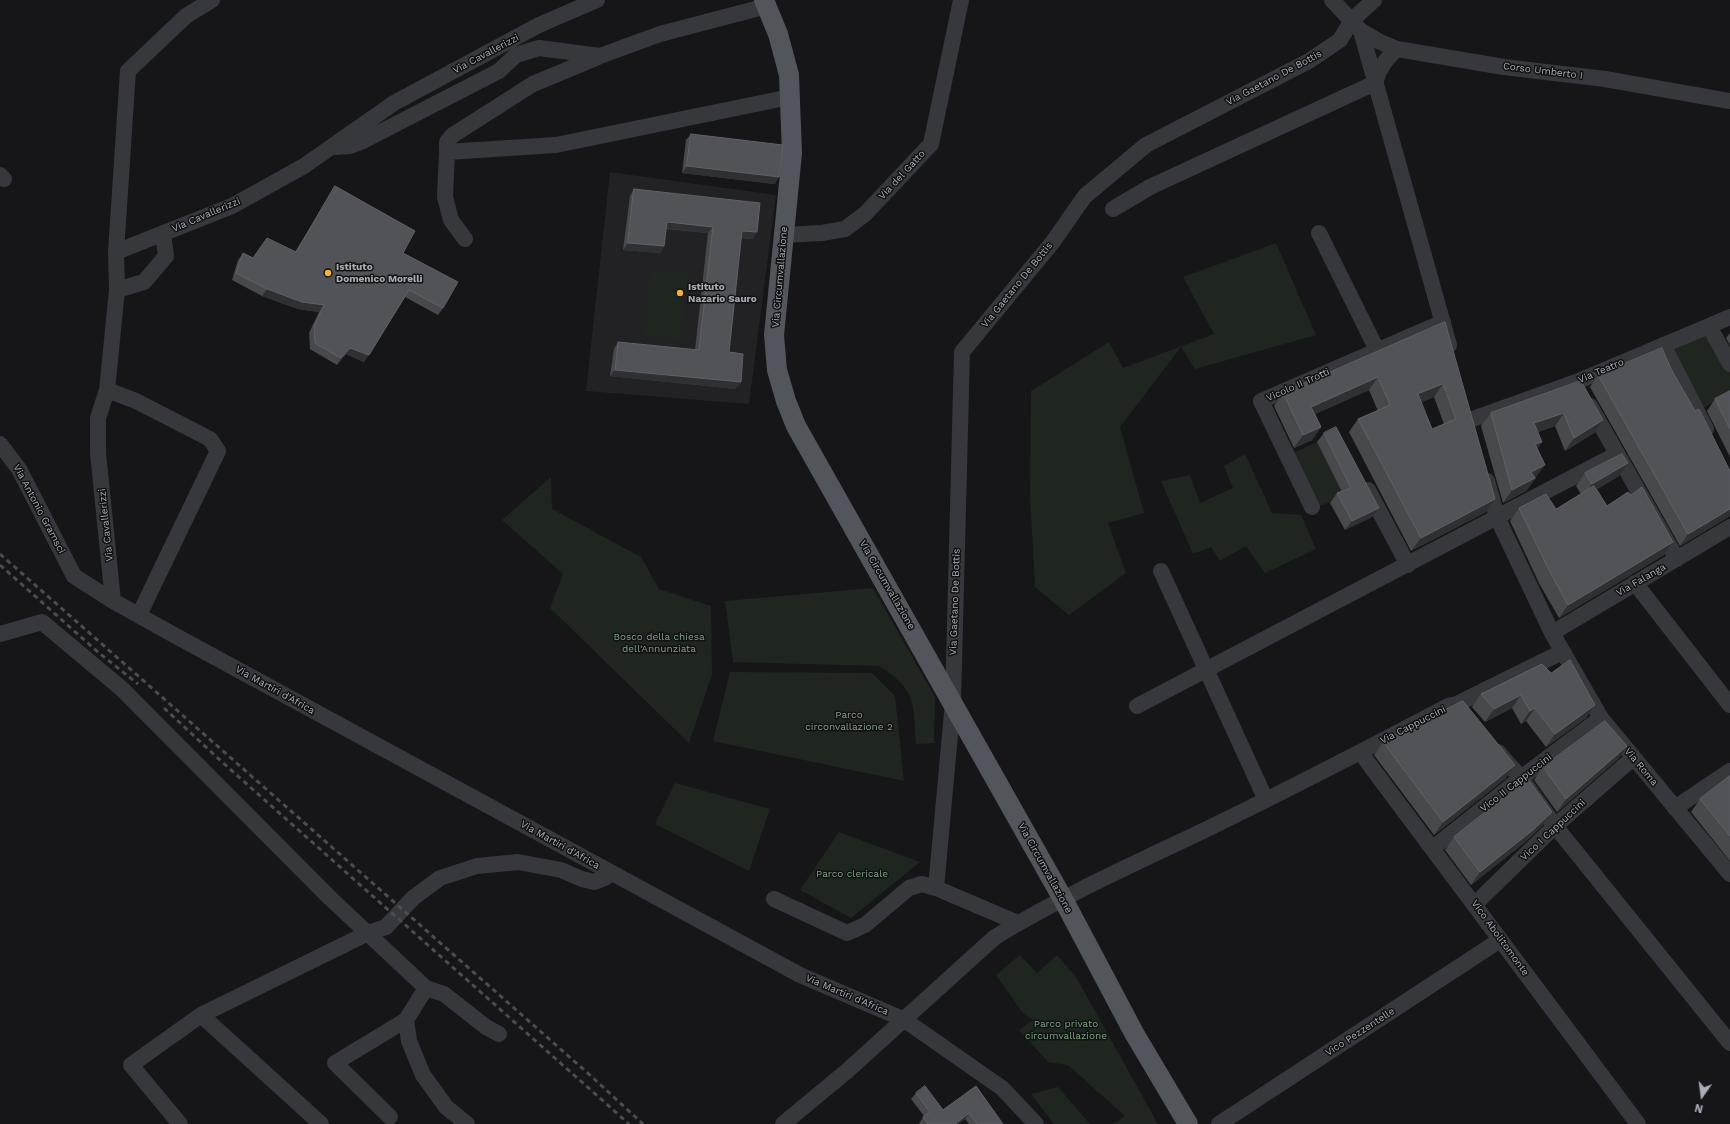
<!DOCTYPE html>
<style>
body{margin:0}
#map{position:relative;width:1730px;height:1124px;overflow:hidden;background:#161618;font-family:"Work Sans",sans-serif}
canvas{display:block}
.north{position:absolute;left:1682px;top:1076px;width:40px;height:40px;-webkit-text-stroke:3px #111113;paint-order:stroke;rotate:194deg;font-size:11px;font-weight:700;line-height:16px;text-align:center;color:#a8adb8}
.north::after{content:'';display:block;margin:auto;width:14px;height:18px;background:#a8adb8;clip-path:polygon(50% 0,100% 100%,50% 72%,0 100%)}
</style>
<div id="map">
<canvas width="1730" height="1124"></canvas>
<div class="north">N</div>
</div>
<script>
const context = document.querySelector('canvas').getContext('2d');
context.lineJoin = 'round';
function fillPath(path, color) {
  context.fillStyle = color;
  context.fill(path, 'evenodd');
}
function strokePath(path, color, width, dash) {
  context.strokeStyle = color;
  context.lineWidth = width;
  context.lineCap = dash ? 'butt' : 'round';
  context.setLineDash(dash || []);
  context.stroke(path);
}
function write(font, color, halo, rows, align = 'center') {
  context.font = font + ' "Work Sans",sans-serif';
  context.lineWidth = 3;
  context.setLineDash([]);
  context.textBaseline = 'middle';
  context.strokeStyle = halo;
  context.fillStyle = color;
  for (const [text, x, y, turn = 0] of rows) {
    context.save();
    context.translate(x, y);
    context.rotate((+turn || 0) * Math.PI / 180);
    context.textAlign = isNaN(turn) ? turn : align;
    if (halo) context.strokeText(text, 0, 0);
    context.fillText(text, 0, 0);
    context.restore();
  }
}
const built = new Path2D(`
 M610 172 776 195 749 404 586 391Z`);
const green = new Path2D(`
 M1276 243 1316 335 1195 369 1181 347 1120 427 1144 513 1108 523 1126 573 1069 615 1035 587 1030 495 1031 391 1109 342 1123 368 1214 334 1183 277Z
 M651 269 688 273 681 340 644 336Z
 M1709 326 1730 364V395L1697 411 1663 345Z
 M1317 442 1345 498 1318 506 1291 454Z
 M1245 454 1272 513 1301 515 1316 549 1265 573 1246 546 1220 561 1211 547 1193 554 1161 481 1190 475 1200 503 1233 488 1224 466Z
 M551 477 552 509 641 557 659 589 711 606 712 674 689 743 550 608 563 574 502 520Z
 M873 588 935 697 934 743 916 744C913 702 917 690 879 666L733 662 725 601Z
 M730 672 872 673 895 696 904 781 713 741Z
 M675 783 770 809 749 871 655 824Z
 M839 832 920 862 851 918 800 890Z
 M1020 955 1037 973 1057 955 1076 977 1158 1124H1113L1125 1116 1068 1065 1048 1062 1019 1030 1033 1020 1022 1012 996 975Z
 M1058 1087 1090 1124H1054L1031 1094Z`);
const minor = new Path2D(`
 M1332 0 1361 31 1378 41 1397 49 1504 67 1605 79 1730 101
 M1361 31 1449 345
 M1375 83C1379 68 1386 59 1397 49
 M336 147 350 146 363 141 499 71 516 55 539 48 600 56 660 34 767 6
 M447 152V142L453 135 533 84 598 57
 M0 175 4 179
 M1113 209 1150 187 1375 83
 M1319 233 1377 350
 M783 235 822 233 845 229 865 214 931 144 961 0
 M465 239 451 220 445 197 447 152 556 145 790 97
 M116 252 128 71 186 16 212 0
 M117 290 144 282 166 256 163 233
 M1709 326 1730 364
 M1663 345 1706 429
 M107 390 136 401 210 439 218 451 139 615
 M1590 406 1677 559
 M1470 420 1576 382 1730 317
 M0 444 19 469 74 576 113 601 174 635 800 975 903 1019 1002 1088 1036 1124
 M1487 481 1497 517 1552 633 1601 718 1730 874
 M1368 490 1408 565
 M1312 507 1261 401 1443 322
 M1161 571 1266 800
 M1635 583 1730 705
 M113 601 98 453V418L107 390 117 290 116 252 232 206 304 166 394 103 539 25 597 0
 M1552 633 1730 527
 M0 634 42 622 122 689 330 898 426 988 444 994 486 1027 499 1034
 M1137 706 1617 454
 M1360 752 1638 1124
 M1498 752 1521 778 1555 826 1730 1043
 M1675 808 1730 771
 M1433 848 1521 778 1601 718
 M936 888 953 702 962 352 1052 243 1085 196 1146 145 1309 61 1340 40 1352 20 1374 0
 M774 899 847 933 865 925 909 888 922 884 936 888 1018 923
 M1475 904 1555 826 1633 758
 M426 988 406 1020 409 1041 423 1075 446 1107 467 1124
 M201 1015 321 1124
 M390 1117 335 1063 406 1020
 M180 1124 131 1065 201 1015 368 933 386 927 413 898 440 878 477 866 518 862 561 870 582 879 594 882 605 878 609 872
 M783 1124 847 1071 995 937C1062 896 1134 864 1205 830 1287 790 1367 749 1448 706L1457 704 1562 652
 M1219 1124 1500 940`);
const major = new Path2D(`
 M764 0 778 34 789 75 792 153 774 335 777 370 786 401 796 426 1063 899 1134 1033 1188 1124`);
const rail = new Path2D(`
 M0 554 591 1076 643 1124
 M0 565 99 653 138 684
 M164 708 222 762 629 1124`);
const wall = new Path2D(`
 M691 134 775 184 682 173 686 140Z
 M335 186 403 253 443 308 438 315 405 297 364 362 346 354 337 365 310 349 309 333 319 312 298 309 262 296 232 280 238 260 243 253 253 258 295 252Z
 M634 189 757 232 752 239 741 238 729 352 736 389 610 376 614 349 618 342 695 350 708 233 666 229 664 246 660 253 623 250 630 196Z
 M1445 322 1486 512 1411 551 1349 432 1358 419 1378 411 1369 390 1315 414 1321 427 1312 440 1294 448 1274 406 1283 393ZM1434 397 1444 424 1432 429 1421 402Z
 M1730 333V345L1726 338Z
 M1671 369 1730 471V516L1680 546 1590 387 1598 375Z
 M1581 381 1603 420 1594 433 1565 451 1555 426 1538 432 1536 478 1535 479 1526 491 1503 503 1481 426 1491 413Z
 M1730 391V457L1707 411 1715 399Z
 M1324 433 1372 517 1345 530 1330 503 1337 493 1342 492 1317 442Z
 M1585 473 1619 476 1597 489 1607 506 1631 495 1673 542 1664 555 1559 618 1540 585 1510 521 1519 508 1556 509 1581 494 1576 486Z
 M1542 664 1586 718 1546 747 1526 721 1521 724 1512 708 1485 722 1472 707 1481 694Z
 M1383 742 1506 778 1434 835 1374 755Z
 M1627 746 1618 759 1557 812 1534 780 1543 767Z
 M1730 776V861L1691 812 1700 799Z
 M1552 812 1543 825 1524 843 1471 885 1445 850 1454 837Z
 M976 1086 1003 1124H969L965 1119 958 1124H920L919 1123 924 1116 911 1099 916 1093 943 1110Z`);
const shadedWall = new Path2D(`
 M687 166 779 177 775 184 682 173Z
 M667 222 713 227 708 233 662 228Z
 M742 231 757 232 752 239 737 237Z
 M628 243 664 246 660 253 623 250Z
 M267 289 324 305 319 312 298 309 262 296Z
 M350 348 369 355 364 362 346 354 337 365 341 358Z
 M615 370 741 382 736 389 610 376Z
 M1378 377 1369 390 1302 420 1311 407Z
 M1443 384 1434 397 1409 408 1418 394Z
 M1564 413 1555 426 1525 436 1534 423Z
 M1603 420 1594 433 1565 451 1574 438Z
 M1321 427 1312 440 1294 448 1303 435Z
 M1542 442 1533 455 1535 444Z
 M1628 463 1619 476 1583 498 1592 484Z
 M1545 465 1526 491 1503 503 1512 490 1531 472Z
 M1495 499 1486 512 1411 551 1421 538Z
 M1379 508 1372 517 1345 530 1352 521Z
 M1730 509V516L1680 546 1688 534Z
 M1673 542 1664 555 1559 618 1568 605Z
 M1521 695 1512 708 1485 722 1494 709Z
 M1595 705 1586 718 1546 747 1555 734Z
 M1535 708 1526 721 1521 724 1530 711Z
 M1627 746 1618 759 1557 812 1566 799Z
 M1515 765 1506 778 1434 835 1443 822Z
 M1552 812 1543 825 1524 843 1471 885 1480 872Z
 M969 1113 965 1119 958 1124H955Z`);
const building = new Path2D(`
 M691 134 783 145 779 177 687 166Z
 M335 186 415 231 403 253 458 282 443 308 409 290 369 355 350 348 341 358 315 343 314 326 324 305 302 302 267 289 236 273 243 253 253 258 267 238 296 252Z
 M634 189 760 203 757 232 742 231 729 352 743 354 741 382 615 370 618 342 699 350 713 227 667 222 664 246 628 243Z
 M1445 322 1495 499 1421 538 1358 419 1390 405 1378 377 1311 407 1321 427 1303 435 1283 393ZM1443 384 1456 419 1432 429 1418 394Z
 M1662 348 1671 369 1695 411 1699 409 1730 471V509L1688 534 1598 375Z
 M1581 381 1603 420 1574 438 1564 413 1534 423 1542 442 1535 444 1545 465 1531 472 1535 478 1512 490 1491 413Z
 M1730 391V429L1715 399Z
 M1336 427 1379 508 1352 521 1337 493 1351 488 1324 433Z
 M1622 454 1628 463 1592 484 1585 473Z
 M1594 486 1607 506 1628 492 1631 495 1642 487 1673 542 1568 605 1550 572 1519 508 1546 494 1556 509Z
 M1570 660 1595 705 1555 734 1535 708 1530 711 1521 695 1494 709 1481 694 1542 664 1551 673Z
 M1463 701 1515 765 1443 822 1383 742Z
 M1605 721 1627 746 1566 799 1543 767Z
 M1730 776V836L1700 799Z
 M1528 779 1552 812 1533 830 1480 872 1454 837Z
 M925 1086 943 1110 976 1086 1003 1124H977L969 1113 955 1124H928L923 1117 930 1112 916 1093Z`);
const markers = [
 [328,273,4,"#f2b134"],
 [680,293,4,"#f2b134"]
];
const streetNames = [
 ["Via Cavallerizzi",486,54,-28],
 ["Corso Umberto I",1543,71,7],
 ["Via Gaetano De Bottis",1274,78,-28],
 ["Via del Gatto",902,175,-47],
 ["Via Cavallerizzi",206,215,-23],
 ["Via Circumvallazione",780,277,-85],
 ["Via Gaetano De Bottis",1017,285,-51],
 ["Via Teatro",1601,371,-23],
 ["Vicolo II Trotti",1298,385,-24],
 ["Via Antonio Gramsci",39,509,62],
 ["Via Cavallerizzi",106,525,-96],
 ["Via Falanga",1641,580,-30],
 ["Via Circumvallazione",887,585,60],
 ["Via Gaetano De Bottis",955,602,-88],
 ["Via Martiri d'Africa",275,690,29],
 ["Via Cappuccini",1413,725,-27],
 ["Via Roma",1641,767,50],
 ["Vico II Cappuccini",1516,783,-38],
 ["Vico I Cappuccini",1553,830,-43],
 ["Via Martiri d'Africa",560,845,29],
 ["Via Circumvallazione",1045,868,61],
 ["Vico Abolitomonte",1500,938,54],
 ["Via Martiri d'Africa",847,995,23],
 ["Vico Pezzentelle",1360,1032,-33]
];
const poiNames = [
 ["Istituto",336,267],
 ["Domenico Morelli",336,279],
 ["Istituto",688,287],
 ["Nazario Sauro",688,299]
];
const parkNames = [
 ["Bosco della chiesa",659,637],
 ["dell'Annunziata",659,649],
 ["Parco",849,715],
 ["circonvallazione 2",849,727],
 ["Parco clericale",852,874],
 ["Parco privato",1066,1024],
 ["circumvallazione",1066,1036]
];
fillPath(built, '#222225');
fillPath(green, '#1e261f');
strokePath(minor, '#37383d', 16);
strokePath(major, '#53555c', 20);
strokePath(rail, '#4a4c52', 3, [5, 4]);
fillPath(wall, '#47494d');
fillPath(shadedWall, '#2f3033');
fillPath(building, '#525359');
strokePath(building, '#5f6168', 1);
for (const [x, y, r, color] of markers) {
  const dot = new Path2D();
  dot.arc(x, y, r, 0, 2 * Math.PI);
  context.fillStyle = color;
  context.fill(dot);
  strokePath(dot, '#111113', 1.5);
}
write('10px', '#a8adb8', '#111113', streetNames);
write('bold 10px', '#a8adb8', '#111113', poiNames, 'left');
write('10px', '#7fa381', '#111113', parkNames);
</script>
